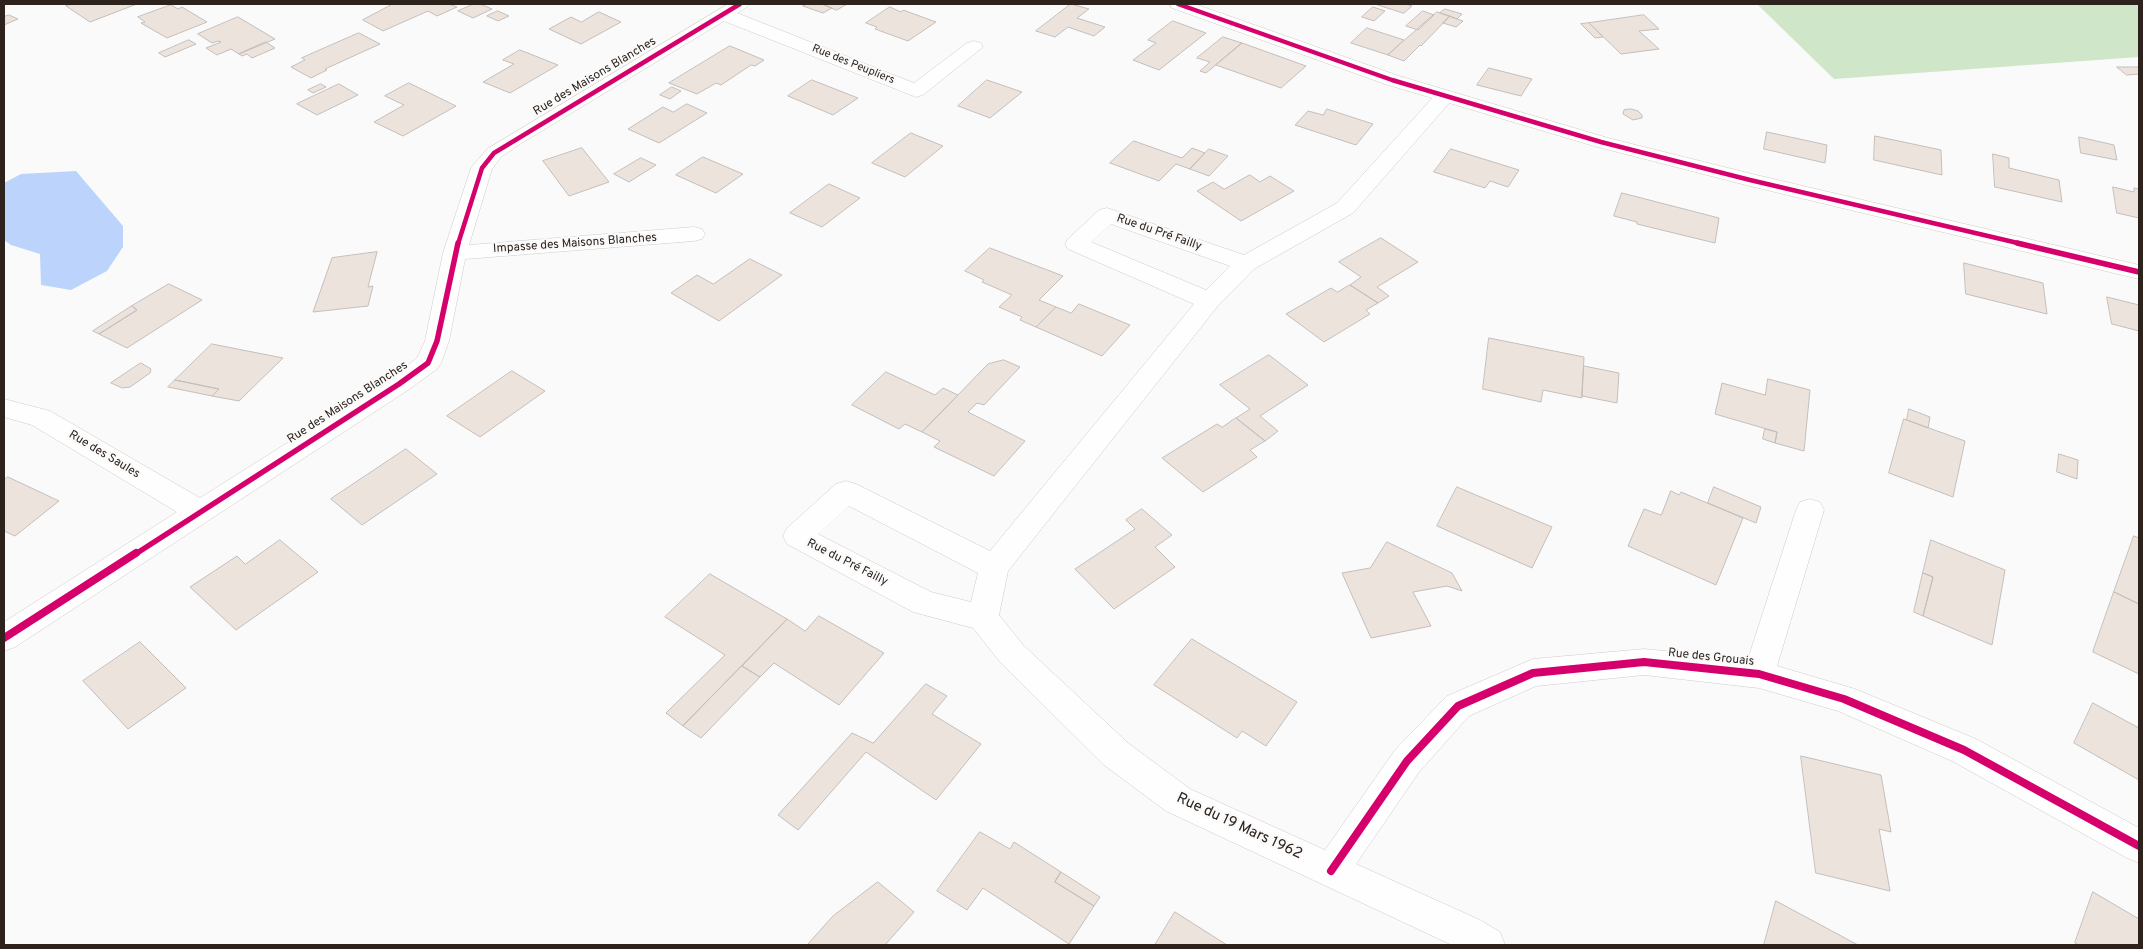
<!DOCTYPE html>
<meta charset="utf-8">
<style>
body{margin:0}
#map{position:relative;width:2143px;height:949px;overflow:hidden;background:#fafafa;font-family:Overpass,sans-serif}
canvas{display:block}
.frame{position:absolute;inset:0;border:5px solid #2e231c;pointer-events:none}
</style>
<div id="map">
<canvas width="2143" height="949"></canvas>
<div class="frame"></div>
</div>
<script>
const context = document.querySelector('canvas').getContext('2d');
context.lineJoin = 'round';
function fillPath(path, color) {
  context.fillStyle = color;
  context.fill(path, 'evenodd');
}
function strokePath(path, color, width, dash) {
  context.strokeStyle = color;
  context.lineWidth = width;
  context.lineCap = dash ? 'butt' : 'round';
  context.setLineDash(dash || []);
  context.stroke(path);
}
function write(font, color, halo, rows, align = 'center') {
  context.font = font + ' Overpass,sans-serif';
  context.lineWidth = 4.5;
  context.setLineDash([]);
  context.textBaseline = 'middle';
  context.strokeStyle = halo;
  context.fillStyle = color;
  for (const [text, x, y, turn = 0] of rows) {
    context.save();
    context.translate(x, y);
    context.rotate((+turn || 0) * Math.PI / 180);
    context.textAlign = isNaN(turn) ? turn : align;
    if (halo) context.strokeText(text, 0, 0);
    context.fillText(text, 0, 0);
    context.restore();
  }
}
const green = new Path2D(`
 M1757 4H2139V57L1834 79Z`);
const water = new Path2D(`
 M76 171 123 226V247L107 271 71 290 41 285 40 254 11 245 4 240V183L21 174Z`);
const building = new Path2D(`
 M73 4H137L90 22 66 6Z
 M393 4H449L457 7 437 16 428 11 383 31 363 20Z
 M474 4H480L492 9 473 18 458 11Z
 M807 4H822L832 8 823 13 803 6Z
 M822 4H847L837 10Z
 M1071 4 1089 9 1077 18 1105 27 1094 36 1068 27 1055 37 1036 31Z
 M1375 4H1405L1412 6 1404 13Z
 M171 5 178 9 182 7 207 22 167 38 141 23 145 22 138 17Z
 M890 7 901 12 903 10 936 22 908 41 875 29 877 27 866 23Z
 M1373 7 1385 11 1374 21 1362 17Z
 M1445 9 1462 14 1457 19 1440 13Z
 M498 11 509 16 498 21 487 16Z
 M1423 11 1434 15 1418 30 1406 26Z
 M599 12 621 22 581 44 549 29 571 17 581 22Z
 M1437 12 1450 16 1421 46 1420 45 1404 61 1388 55Z
 M9 15 18 19 4 25V17Z
 M1644 15 1659 29 1639 31 1659 49 1621 54 1589 23Z
 M1450 16 1457 19 1463 21 1456 27 1443 23Z
 M238 17 275 39 239 54 231 49 217 55 206 48 221 42 218 41 212 43 198 34Z
 M1173 21 1206 33 1159 70 1133 60 1156 43 1148 40Z
 M1589 23 1603 37 1595 38 1581 24Z
 M1367 28 1404 40 1388 55 1351 43Z
 M359 33 380 44 325 69 327 70 311 78 291 67 305 60 302 58Z
 M1223 37 1242 43 1206 73 1200 71 1210 62 1197 58Z
 M189 40 196 44 165 57 159 53Z
 M266 42 275 48 252 58 247 54 242 56 239 54Z
 M1242 43 1306 66 1281 88 1216 65Z
 M730 46 764 60 755 66 751 65 721 85 716 83 697 94 669 83Z
 M520 50 558 65 510 93 483 82 514 64 503 60Z
 M2117 67H2139V74L2127 75Z
 M1489 68 1532 79 1521 96 1477 85Z
 M812 80 858 98 833 115 788 96Z
 M987 80 1022 92 990 118 958 106Z
 M409 83 456 106 403 136 374 122 404 105 385 96Z
 M321 84 326 87 313 93 308 90Z
 M339 84 358 95 317 115 297 104Z
 M672 87 681 91 670 99 660 95Z
 M687 104 707 113 659 143 628 129 663 107 673 112Z
 M1327 109 1373 124 1356 145 1295 125 1308 111 1323 115Z
 M1631 109 1638 111 1642 115V118L1633 120 1623 114 1624 110Z
 M1767 132 1827 145 1825 163 1764 149Z
 M911 133 943 146 905 177 872 163Z
 M1875 136 1941 150 1942 175 1874 160Z
 M2079 137 2114 145 2117 160 2081 153Z
 M1134 141 1182 158 1192 148 1205 153 1190 169 1176 164 1159 181 1110 163Z
 M582 148 609 182 569 196 543 161Z
 M1209 149 1228 156 1209 176 1190 169Z
 M1451 149 1519 170 1508 187 1490 181 1485 188 1434 172Z
 M1993 154 2009 158V168L2059 180 2062 202 1995 187Z
 M703 157 743 174 716 193 676 175Z
 M641 158 656 165 629 182 614 174Z
 M1250 175 1260 182 1270 176 1294 191 1241 221 1197 191 1213 182 1224 189Z
 M829 184 860 198 822 227 790 213Z
 M2113 187 2134 192V188L2139 189V218L2117 213Z
 M1622 193 1719 218 1715 243 1637 224V222L1614 216Z
 M1381 238 1418 262 1377 287 1389 296 1378 303 1350 285 1361 277 1339 262Z
 M990 248 1063 276 1039 300 1056 307 1036 327 1020 320 1022 317 999 307 1012 295 982 282 984 280 965 271Z
 M377 252 368 287 373 286 368 306 313 312 332 258Z
 M750 259 782 275 719 321 671 293 697 275 713 284Z
 M1964 263 2043 283 2047 314 1966 294Z
 M169 284 202 300 127 348 99 334 137 310 132 306Z
 M1350 285 1378 303 1366 310 1370 314 1324 342 1286 314 1331 288 1337 292Z
 M2107 297 2139 305V331L2112 324Z
 M1079 304 1130 325 1102 356 1036 327 1056 307 1071 313Z
 M132 306 137 310 99 334 93 331Z
 M1489 338 1584 357 1582 398 1543 390 1541 402 1483 389Z
 M212 344 283 358 239 401 212 396 219 389 175 380Z
 M1269 355 1308 385 1260 416 1278 431 1265 441 1236 418 1250 409 1220 385Z
 M1004 360 1020 367 984 405 977 403 968 412 1025 441 994 476 934 447 940 441 922 432 988 364Z
 M141 363 151 369 150 373 130 387 122 388 111 383Z
 M1584 366 1619 373 1617 403 1582 396Z
 M512 371 545 391 480 437 447 416Z
 M886 372 935 395 943 388 958 395 922 432 905 424 899 429 852 405Z
 M1768 379 1810 390 1804 451 1775 443 1777 432 1715 414 1722 383 1765 395Z
 M175 380 219 389 212 396 168 387Z
 M1909 409 1930 417 1928 428 1907 420Z
 M1236 418 1265 441 1250 450 1257 457 1203 492 1162 458 1217 424 1222 427Z
 M1904 419 1965 441 1953 497 1889 473Z
 M1765 429 1777 432 1775 443 1763 439Z
 M406 449 437 474 362 525 331 499Z
 M2059 454 2078 460 2077 479 2057 472Z
 M8 477 59 501 15 536 4 531V480Z
 M1457 487 1552 527 1532 568 1437 526Z
 M1714 487 1761 507 1756 523 1708 503Z
 M1671 491 1679 495 1681 492 1743 518 1716 585 1628 546 1644 509 1661 515Z
 M1142 509 1172 535 1155 547 1175 567 1114 609 1075 569 1135 529 1126 520Z
 M2134 536 2139 538V604L2114 592Z
 M280 540 318 572 236 630 190 587 237 556 245 564Z
 M1931 540 2005 570 1992 645 1923 616 1933 577 1923 573Z
 M1387 542 1452 573 1462 591 1447 586 1413 592 1431 626 1371 638 1342 573 1370 568Z
 M1923 573 1933 577 1923 616 1914 612Z
 M710 574 787 619 683 726 666 713 725 655 665 617Z
 M2114 592 2139 604V674L2093 652Z
 M819 616 884 653 839 705 774 663 760 677 742 666 787 619 805 631Z
 M1192 639 1297 702 1266 746 1242 731 1237 738 1154 685Z
 M140 642 186 688 128 729 83 681Z
 M742 666 760 677 701 738 683 726Z
 M926 684 947 696 932 714 981 744 936 800 866 752 798 830 778 815 852 733 873 743Z
 M2093 703 2139 728V780L2074 743Z
 M1801 756 1881 775 1891 832 1879 829 1890 891 1816 873Z
 M980 832 1010 849 1014 842 1061 872 1055 882 1094 906 1069 944 983 888 967 910 937 891Z
 M1061 872 1100 897 1094 906 1055 882Z
 M878 882 914 912 885 945H807L833 916Z
 M2093 892 2139 919V945H2079L2075 943Z
 M1776 901 1858 945H1764Z
 M1175 912 1227 945H1155Z`);
const minor = new Path2D(`
 M728 4H749L746 8 737 13 914 83 967 43 974 41 981 43 983 47 923 95 916 97 724 21 520 144 501 157 492 169 469 245 694 227 702 229 705 234 702 239 694 241 465 259 449 341 441 363 437 369 408 390 15 647 4 651V622L177 512 32 425 4 417V399L50 411 200 498 390 378 417 358 425 341 443 253 471 168 487 149Z
 M1444 91 1451 93 1454 97 1451 101 1353 213 1254 269 1217 307 1008 571 999 615 1023 645 1128 743 1190 789 1325 850 1395 750 1447 696 1533 659 1644 649 1748 659 1796 510 1800 502 1810 499 1820 502 1824 510 1777 666 1855 689 1976 739 2139 828V863L2127 858 1952 761 1838 711 1759 688 1644 675 1536 686 1469 716 1419 772 1356 864 1480 920 1500 932 1505 945H1452L1166 811 1104 765 1001 663 973 628 913 612 787 544 783 536 787 528 836 484 846 481 856 484 990 551 1194 304 1068 249 1065 244 1068 239 1099 210 1107 208 1244 255 1337 203 1437 93ZM1111 224 1230 266 1206 290 1091 242ZM849 506 978 573 971 602 931 592 818 534Z`);
const tertiary = new Path2D(`
 M1169 4H1195L1399 76 1608 138 1752 174 2139 265V279L1750 186 1594 146 1385 84 1172 8Z`);
const cyclewayFar2 = new Path2D(`
 M1178 4 1392 80 1601 142 1750 180 2022 244
 M458 244 482 168 494 153 740 4`);
const cyclewayFar1 = new Path2D(`
 M2017 243 2139 272
 M134 555 399 384 428 363 437 341 458 243`);
const cycleway = new Path2D(`
 M4 638 136 553
 M1331 871 1407 761 1458 706 1533 673 1644 662 1759 674 1844 699 1964 750 2139 846`);
const farStreetnames = [
 ["Rue des Peupliers",853,65,22]
];
const streetNames = [
 ["Rue des Maisons Blanches",595,77,-31],
 ["Rue du Pré Failly",1159,233,19],
 ["Impasse des Maisons Blanches",575,244,-4],
 ["Rue des Maisons Blanches",348,403,-33],
 ["Rue des Saules",104,455,31],
 ["Rue du Pré Failly",847,563,27],
 ["Rue des Grouais",1711,658,6]
];
const nearStreetnames = [
 ["Rue du 19 Mars 1962",1239,827,25]
];
fillPath(green, '#cfe6c8');
fillPath(water, '#bcd4fb');
fillPath(building, '#ede3dd');
strokePath(building, '#c4bebb', 1);
strokePath(minor, '#d0cac7', 1);
strokePath(tertiary, '#d0cac7', 1);
fillPath(minor, '#fefefe');
fillPath(tertiary, '#fefefe');
strokePath(cyclewayFar2, '#d6006c', 4.5);
strokePath(cyclewayFar1, '#d6006c', 5.5);
strokePath(cycleway, '#d6006c', 8);
write('11px', '#2e231c', '#fafafa', farStreetnames);
write('12px', '#2e231c', '#fafafa', streetNames);
write('15px', '#2e231c', '#fafafa', nearStreetnames);
</script>
